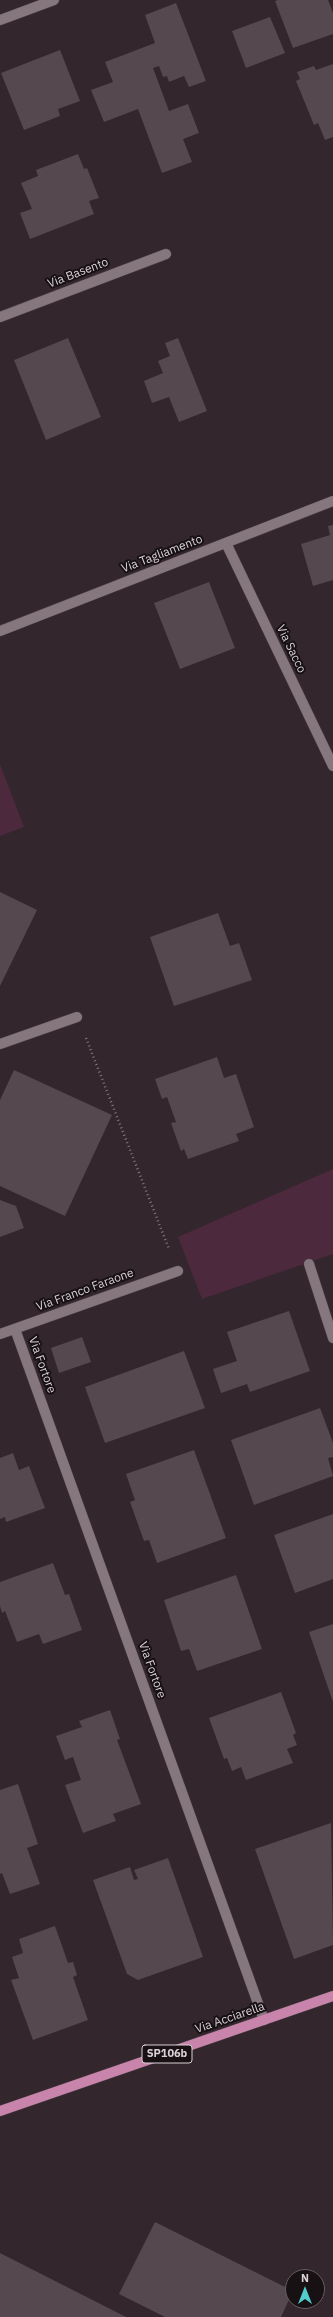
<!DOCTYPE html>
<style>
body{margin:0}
#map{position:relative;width:333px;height:2317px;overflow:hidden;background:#33262d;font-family:"IBM Plex Sans",sans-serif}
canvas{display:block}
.north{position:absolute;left:285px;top:2269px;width:40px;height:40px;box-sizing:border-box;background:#171114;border:1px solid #655d61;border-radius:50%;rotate:0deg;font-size:11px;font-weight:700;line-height:16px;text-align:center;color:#d9d0d5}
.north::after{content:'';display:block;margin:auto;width:14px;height:18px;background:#52cdcd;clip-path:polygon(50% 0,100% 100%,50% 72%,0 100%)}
</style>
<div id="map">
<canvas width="333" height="2317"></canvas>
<div class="north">N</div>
</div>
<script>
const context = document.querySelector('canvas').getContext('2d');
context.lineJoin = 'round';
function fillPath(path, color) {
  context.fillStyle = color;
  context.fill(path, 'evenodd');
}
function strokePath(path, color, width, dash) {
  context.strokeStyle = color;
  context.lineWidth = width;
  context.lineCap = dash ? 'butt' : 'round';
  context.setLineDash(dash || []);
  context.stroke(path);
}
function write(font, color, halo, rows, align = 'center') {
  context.font = font + ' "IBM Plex Sans",sans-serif';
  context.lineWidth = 4;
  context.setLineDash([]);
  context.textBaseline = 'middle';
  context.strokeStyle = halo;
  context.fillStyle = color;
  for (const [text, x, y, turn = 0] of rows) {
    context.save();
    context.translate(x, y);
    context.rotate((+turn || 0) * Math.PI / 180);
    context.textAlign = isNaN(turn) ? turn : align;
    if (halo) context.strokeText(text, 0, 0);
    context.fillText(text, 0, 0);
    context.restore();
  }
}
const green = new Path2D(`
 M0 764 24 827 0 836Z
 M333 1169V1254L202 1299 178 1237Z`);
const building = new Path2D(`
 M278 0H328L333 13V34L293 48 275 1Z
 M176 3 206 81 189 87 184 76 169 82 167 76 163 77 159 66 153 68 169 111 188 104 199 133 183 139 192 162 162 173 138 109 104 122 91 90 113 82 105 62 155 43 145 15Z
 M270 17 285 53 246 68 232 31Z
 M60 50 80 101 58 109 60 116 24 130 1 73Z
 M333 64V137L325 140 318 123 314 125 296 81 300 79 297 72 314 66 316 70Z
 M78 154 84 169 87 168 99 198 89 201 94 214 30 239 20 213 32 209 21 183 38 176 36 170Z
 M68 338 101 417 46 440 14 360Z
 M178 338 207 411 179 422 169 397 152 403 144 381 163 373 158 361 170 356 165 343Z
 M333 525V580L313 586 301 544 330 535 328 526Z
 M209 582 235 648 180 669 154 603Z
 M0 892 37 910 0 986Z
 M218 913 230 946 239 943 252 980 174 1006 150 937Z
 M217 1057 224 1078 236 1074 254 1127 236 1134 239 1141 188 1159 184 1149 181 1151 171 1123 176 1122 167 1097 162 1099 155 1079Z
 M14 1070 112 1115 65 1216 0 1186V1100Z
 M0 1200 16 1206 24 1228 0 1237Z
 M289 1311 310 1371 250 1392 247 1384 221 1393 213 1369 237 1361 227 1332Z
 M82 1337 91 1362 59 1373 51 1348Z
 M184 1351 205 1408 105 1443 85 1387Z
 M320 1408 333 1443V1457L328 1458 333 1476 254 1505 231 1440Z
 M194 1450 226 1538 157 1563 149 1540 144 1541 130 1502 135 1500 126 1474Z
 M13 1453 19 1470 29 1466 45 1508 6 1522 5 1517 0 1519V1458Z
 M333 1514V1579L295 1593 274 1535Z
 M53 1563 65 1595 69 1594 82 1630 43 1644 39 1634 17 1642 5 1611 2 1613 0 1606V1582Z
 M236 1575 262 1649 197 1671 189 1649 181 1651 164 1600Z
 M333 1624V1702L309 1632Z
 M281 1692 296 1733 293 1735 297 1745 287 1749 293 1763 246 1780 241 1767 232 1771 227 1758 224 1759 209 1718Z
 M110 1710 120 1739 117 1740 141 1804 113 1814 116 1821 83 1833 65 1785 81 1780 73 1757 65 1760 56 1736 82 1727 79 1721Z
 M18 1784 38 1844 27 1848 40 1884 10 1894 2 1873 0 1874V1790Z
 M331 1823 333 1945 294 1959 255 1849Z
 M168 1858 203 1957 138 1980 127 1974 93 1880 130 1867 134 1880 138 1879 134 1870Z
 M55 1926 68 1963 73 1962 77 1975 73 1977 88 2020 33 2040 11 1980 19 1978 12 1957 23 1953 19 1939Z
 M155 2222 293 2291 281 2317H165L119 2294Z
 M0 2253 126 2317H0Z`);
const path = new Path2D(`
 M86 1038 169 1249`);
const minor = new Path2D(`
 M0 20 54 0
 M0 317 166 254
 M226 543 333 766
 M0 631 333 501
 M0 1044 77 1017
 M309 1264 333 1338
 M15 1329 264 2020
 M0 1334 178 1271`);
const major = new Path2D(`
 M0 2111 333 1996`);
const shields = [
 [167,2054,50]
];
const shieldNames = [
 ["SP106b",167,2054]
];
const streetNames = [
 ["Via Basento",78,273,-21],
 ["Via Tagliamento",162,554,-21],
 ["Via Sacco",291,649,64],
 ["Via Franco Faraone",85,1290,-20],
 ["Via Fortore",42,1365,70],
 ["Via Fortore",152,1670,70],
 ["Via Acciarella",230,2018,-19]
];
fillPath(green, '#4c293d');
fillPath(building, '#56484f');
strokePath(minor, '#4c4147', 11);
strokePath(major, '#4c4147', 11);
strokePath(path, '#857a80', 2.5, [1, 3]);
strokePath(minor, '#86767e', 10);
strokePath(major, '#c984ab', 10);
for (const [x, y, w] of shields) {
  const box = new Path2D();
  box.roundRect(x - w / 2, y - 9, w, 18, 3);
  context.fillStyle = '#171114';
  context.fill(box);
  strokePath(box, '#d9d0d5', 1);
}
write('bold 11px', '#d9d0d5', null, shieldNames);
write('12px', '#d9d0d5', '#171114', streetNames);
</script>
